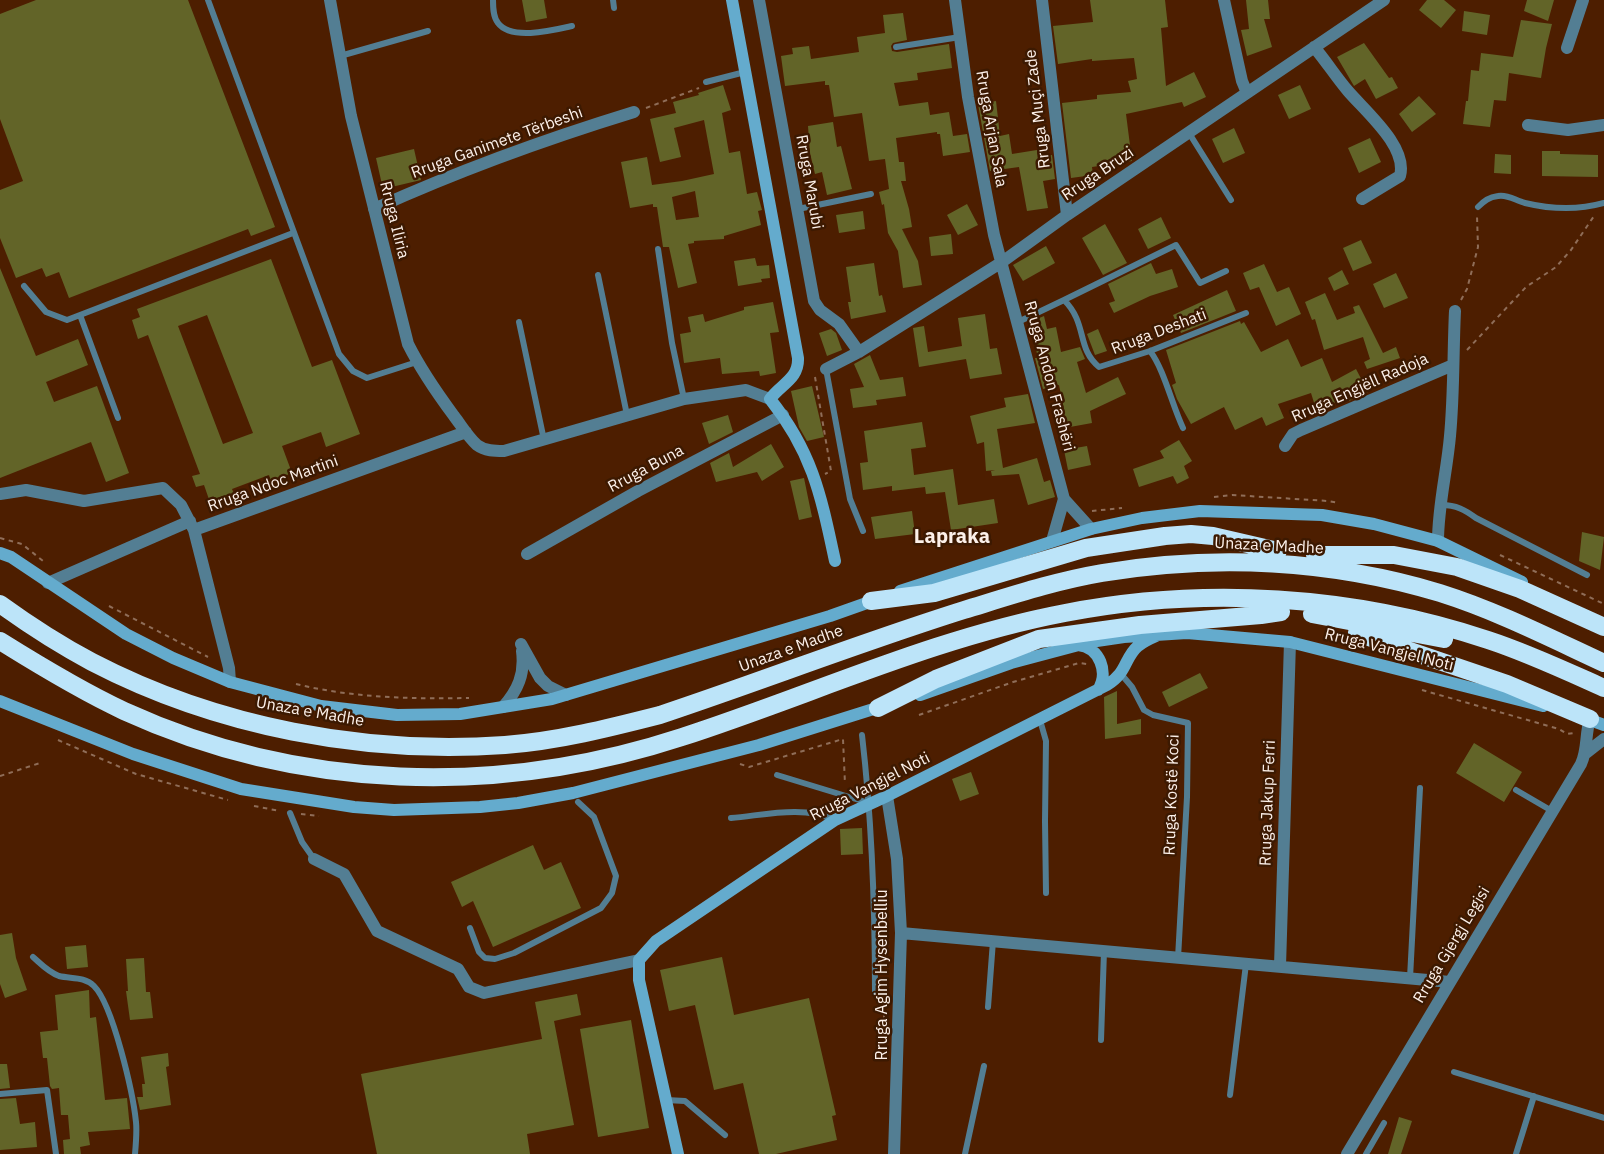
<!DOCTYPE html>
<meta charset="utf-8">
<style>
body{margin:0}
canvas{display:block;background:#4d1e00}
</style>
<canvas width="1604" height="1154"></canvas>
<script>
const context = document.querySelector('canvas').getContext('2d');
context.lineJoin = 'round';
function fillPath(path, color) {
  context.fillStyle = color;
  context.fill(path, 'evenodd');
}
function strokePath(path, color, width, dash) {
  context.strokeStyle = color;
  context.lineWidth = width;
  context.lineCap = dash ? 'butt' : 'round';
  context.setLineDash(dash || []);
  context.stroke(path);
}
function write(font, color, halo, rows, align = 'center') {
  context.font = font + ' "IBM Plex Sans",sans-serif';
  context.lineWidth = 5;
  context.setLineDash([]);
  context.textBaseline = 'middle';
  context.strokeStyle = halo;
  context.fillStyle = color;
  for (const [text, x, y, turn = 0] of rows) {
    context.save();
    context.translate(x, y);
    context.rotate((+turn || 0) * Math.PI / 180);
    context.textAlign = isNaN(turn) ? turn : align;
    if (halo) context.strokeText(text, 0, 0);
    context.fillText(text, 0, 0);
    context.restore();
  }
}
const building = new Path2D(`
 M36 0H188L275 227 251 236 248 229 69 298 59 272 46 277 42 268 16 278 0 238V190L23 181 0 119V14Z
 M522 0H544L547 18 526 22Z
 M1090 0H1165L1168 27 1161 28 1166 86 1194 72 1206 97 1184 107 1182 102 1126 114 1132 161 1092 167 1093 175 1071 178 1062 103 1097 99V95L1131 92 1128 81 1137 79 1134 58 1092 61V59L1058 64 1053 26 1093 22Z
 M1246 0H1268L1270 19H1264L1272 47 1247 56 1241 30 1249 29Z
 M1427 0H1444L1456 10 1441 28 1419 10Z
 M1527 0H1554L1548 21 1524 11Z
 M1464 11 1490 15 1487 35 1462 31Z
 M903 13 907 40 893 43 891 46 892 51 897 52 949 44 952 68 917 73 918 80 894 83 899 106 928 102 930 115 949 112 953 136 967 134 970 152 943 156 940 134H937V132L896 138 899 162H904L906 181H901L909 209 912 227 902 229 918 261 922 285 903 288 898 251 888 233 884 204 882 205 879 192 889 189 885 159 869 161 862 113 834 117 829 85H825V81L785 86 781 56 793 54 792 48 809 46 811 59 859 52 857 37 885 33 883 15Z
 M1521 20 1552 24 1546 48 1541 78 1509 73 1506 101 1494 100 1490 127 1463 124 1466 101H1468L1471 70 1479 71 1481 53 1513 57Z
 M1364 43 1389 78 1392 77 1398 88 1376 99 1365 79 1354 86 1337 57Z
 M723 85 731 110 722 113 729 153 740 151 747 194 757 192 762 210 758 211 761 225 724 236V239L694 241V243L688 244 697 283 678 288 669 247H663L657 207H653V204L630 208 621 162 647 157 652 185 682 181 714 174 704 120 674 128 681 157 660 162 650 119 676 113 673 102 699 95 698 93ZM695 191 699 217 676 220 672 197Z
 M1300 85 1311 109 1289 119 1278 95Z
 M1419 96 1436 114 1412 132 1399 114Z
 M996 101 1000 136 1009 134 1012 154 1037 150 1038 157 1052 155 1055 179 1043 181 1048 208 1027 211 1019 167 990 171 978 104Z
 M833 122 837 147 841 146 852 189 827 195 822 172 815 174 810 153 808 126Z
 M1234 128 1245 153 1223 163 1212 139Z
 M1370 138 1381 162 1359 173 1348 148Z
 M414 149 421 180 383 189 376 158Z
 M1542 151H1560V154L1598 155V177L1542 176Z
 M1495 154 1511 155V174L1494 173Z
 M967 204 978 225 958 235 947 215Z
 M863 211 865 229 839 233 836 215Z
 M1161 217 1171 238 1148 249 1138 229Z
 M1105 224 1127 263 1103 275 1082 238Z
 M951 234 953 254 931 256 929 237Z
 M1361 240 1372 263 1353 271 1343 248Z
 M1046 246 1055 263 1023 281 1013 265Z
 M755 258 757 266 769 265 770 278 761 279 762 282 738 286 734 261Z
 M271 259 312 367 332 360 360 434 326 447 321 432 282 446 292 473 271 481 269 475 232 489 236 499 212 508 204 485 196 487 192 476 200 474 148 335 138 339 132 320 140 317 137 309ZM207 315 253 433 223 444 178 326Z
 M874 263 879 296 882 295 886 312 851 319 848 302H851L846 267Z
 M1151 263 1156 274 1172 269 1178 287 1150 296 1114 313 1109 303 1115 301 1108 284Z
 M1264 264 1277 292 1289 287 1301 314 1276 326 1259 287 1250 290 1243 273Z
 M0 268 36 356 78 339 88 365 46 382 54 402 97 386 129 473 106 482 91 442 0 478Z
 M1342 270 1349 284 1334 291 1328 278Z
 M1396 273 1408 298 1384 308 1373 284Z
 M1227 290 1236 311 1181 333 1173 315Z
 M1325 293 1337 320 1355 313 1353 307 1359 305 1383 353 1396 347 1400 358 1367 369 1364 362 1370 359 1363 337 1324 350 1315 319 1312 320 1305 302Z
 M773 302 779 332 770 333 776 373 760 376 759 371 722 374 720 358 684 363 680 334 691 332 688 317 703 314 705 322 744 310V307Z
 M985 314 990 349 997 348 1002 374 970 379 966 359 919 367 913 328 924 326 928 352 962 346 958 318Z
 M1044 316 1047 329 1056 327 1061 352 1080 347 1085 359 1077 362 1086 393 1118 377 1126 394 1090 411 1092 423 1059 429 1055 411 1064 409 1059 385 1043 389 1035 358H1038L1030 322Z
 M1240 321 1241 324 1244 322 1261 352 1288 339 1301 367 1322 358 1332 382 1356 369 1368 392 1349 401 1348 398 1316 409 1311 393 1278 404 1284 418 1266 426 1262 417 1235 430 1224 407 1191 424 1177 399 1172 385 1176 383 1166 350Z
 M831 329 836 333 842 350 827 356 819 333Z
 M1098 329 1107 351 1095 355 1087 334Z
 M870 355 880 380 903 377 906 396 876 400 877 405 853 408 850 389 864 387 854 364Z
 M812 386 824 437 807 441 799 427 791 391Z
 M1028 394 1035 423 997 429 1003 468 1037 458 1044 482 1050 480 1055 497 1028 505 1019 474 992 476 991 471 995 470 986 471 984 442 977 444 970 416 1006 407 1004 398Z
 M728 415 733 432 709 444 702 423Z
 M922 422 926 447 911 449 914 475 953 469 958 505 994 499 998 523 951 530 945 492 926 494 925 487 892 491V486L863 490 860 463 868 462 864 431Z
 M1179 440 1192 461 1184 466 1189 478 1177 484 1173 476 1139 487 1133 469 1164 458 1160 451Z
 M771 444 784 467 762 481 757 472 716 482 710 463 729 453 733 467Z
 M1087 446 1091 465 1068 470 1064 450Z
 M804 478 812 517 799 520 790 481Z
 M912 511 915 534 875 539 871 517Z
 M1582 532 1604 537 1600 570 1579 561Z
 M1200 673 1208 688 1169 707 1162 692Z
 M1117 691V724L1141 719V734L1105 739 1104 697Z
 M1474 743 1522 772 1504 802 1456 773Z
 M971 772 979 794 960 801 952 779Z
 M862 828 863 854 841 855 840 829Z
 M533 845 544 870 561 862 581 908 493 947 473 901 462 907 451 882Z
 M12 933 16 958 27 990 5 998 0 984V935Z
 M86 945 88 967 67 969 65 947Z
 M722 957 734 1015 809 998 836 1115 832 1116 837 1140 776 1154H759L743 1083 714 1090 695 1005 669 1011 660 970Z
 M144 958 146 992H150L153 1018 130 1020 126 991H128L126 959Z
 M89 990 90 1018 96 1017 105 1100 127 1098 130 1129 88 1132 90 1145 80 1147 81 1154H64L63 1140 70 1139 68 1115H61L59 1088 52 1089 50 1086 47 1058H43L40 1032 58 1030 55 995Z
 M577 994 581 1015 554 1021 574 1125 527 1134 530 1154H377L361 1074 542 1039 535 1002Z
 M631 1020 649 1128 598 1137 580 1029Z
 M168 1053 169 1066 166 1067 171 1105 140 1110 137 1097H143L142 1084H145L141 1057Z
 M0 1064H7L10 1088 0 1089Z
 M16 1098 20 1124 35 1122 37 1147 0 1150V1099Z
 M1399 1117 1412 1121 1401 1154H1388Z`);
const path = new Path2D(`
 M646 108 699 88
 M1461 300 1467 289 1478 247 1477 216
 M1467 350 1526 287 1556 267 1571 250 1594 216
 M815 377 831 471 825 474
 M1214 497 1232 495 1328 501 1339 503
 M1092 511 1122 508
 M0 538 22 544 43 561
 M1500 555 1604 604
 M109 606 208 657
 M296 684C353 698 411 699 469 698
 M1422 690 1559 729 1567 734 1574 733
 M919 715 1013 682 1079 663 1087 664
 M58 740 136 774 228 800
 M740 764 749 767 843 739 845 784
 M0 776 40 763
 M254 806 280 811
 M301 814 319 816
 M884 1019V998`);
const lane = new Path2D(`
 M208 0 339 354 353 371 367 378 417 362
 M493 0C493 7 493 17 498 23 511 41 554 30 572 26
 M613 0 614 8
 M896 47 960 37
 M340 56 428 31
 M706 82 745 72
 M1189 133 1231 200
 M1478 207C1484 201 1489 197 1498 196 1508 194 1516 201 1525 203 1550 209 1579 210 1604 203
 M798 209 871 194
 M658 249 672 343 684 399
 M598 275 627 415
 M24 286 46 312 67 320 293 233
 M1064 300 1176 245 1200 283 1226 271
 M80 315 118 418
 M519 322 544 440
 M1018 322 1064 300C1088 324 1076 348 1099 367L1150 351 1246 313
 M1150 351C1164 369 1172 405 1183 428
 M826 369 850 499 863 531
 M1442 505C1456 505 1465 510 1476 518L1587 575
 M1121 674 1132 687 1144 710 1153 715 1188 723 1187 797 1178 958
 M1040 720 1046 741 1045 821 1046 893
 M862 735C872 821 875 906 875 992
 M777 775 869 803
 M1516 790 1552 811
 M290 813 302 842 314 859
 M731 818C766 815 802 805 835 820
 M470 928 479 952 485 958 495 959 514 953 601 908 612 893 616 876 594 817 578 802
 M33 957C41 964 48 972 59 976 71 979 84 976 94 986 113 1005 133 1093 136 1122 137 1132 136 1143 135 1154
 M1410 978 1420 788
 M988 1007 993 941
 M1101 1040 1104 951
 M1454 1072 1604 1118
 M0 1094 47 1090 56 1154
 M1230 1095 1246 964
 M666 1100 685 1101 725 1135
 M965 1154 984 1066
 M1366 1154 1384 1123
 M1516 1154 1534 1096`);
const street = new Path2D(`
 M330 0 351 116 408 344C421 370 437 393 454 416 461 425 468 437 477 445 485 451 495 451 504 451L684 399 746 390 770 399
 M759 0 814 301 820 310 839 324 859 352
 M955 0 968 97 994 235 1064 499 1091 529
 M1042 0 1067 215
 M1224 0 1242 81 1247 93
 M1314 47C1326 61 1336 77 1348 91 1366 112 1408 147 1400 176L1362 199
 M1567 48 1583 0
 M1528 125 1568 130 1604 125
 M374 209C458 171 546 139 634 112
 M826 369 859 352 1002 262 1067 215 1384 0
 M1285 446 1293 434 1301 430 1453 365
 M0 494 26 490 84 501 163 488 181 505 194 530 229 668 230 682
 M194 530 466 432
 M1052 541 1064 499
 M1438 541C1438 506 1447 471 1450 436 1454 394 1453 352 1455 311
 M527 554 638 491 783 415
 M48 583 190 521
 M521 644 540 678 548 686 566 695
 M503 707C518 690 525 674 522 651
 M1586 753 1604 739
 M887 796 897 859 901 933 894 1154
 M314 859 344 874 377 931 458 969 469 987 484 993 639 960
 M901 933 1450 982
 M1280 966 1290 642
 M1347 1154 1581 764C1588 749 1585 734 1590 719`);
const secondary = new Path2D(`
 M732 0 798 358C799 379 781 384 770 399 813 453 821 496 835 561
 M0 553 11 557 126 634 173 658 230 682 321 706 397 715 460 714 552 699 830 616 878 599
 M900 591 1091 529 1142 518 1200 511 1322 515 1374 524 1438 541 1522 582
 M1078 645C1100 647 1109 673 1098 690
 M920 695 1011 663 1090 642 1124 637 1187 633 1290 642 1543 706
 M0 701 133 754 241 789 354 807 394 810 480 807 518 803 573 793 759 745 883 706
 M1582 717 1604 725
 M678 1154 639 980V960L656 941 835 820 887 796 1107 685C1128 672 1124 658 1138 646 1143 642 1149 639 1156 636`);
const highway = new Path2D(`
 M1315 555H1394L1457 567 1520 589 1604 627
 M871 601 934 593 1086 548 1165 536 1191 534 1213 536 1278 551
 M0 604C29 625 60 645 92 662 217 727 365 755 505 745 558 741 609 728 660 715 762 681 862 642 964 610 1010 596 1055 581 1102 573 1215 554 1331 560 1440 593 1497 611 1550 638 1604 663
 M1312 614 1444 639
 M1357 633 1507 684 1590 719
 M0 641C40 666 81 691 124 711 299 791 499 797 682 737 809 696 933 638 1065 613 1204 586 1353 595 1488 640 1528 653 1566 671 1604 688
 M878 708 936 679 1039 639 1140 625 1261 615 1281 612`);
const streetNames = [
 ["Rruga Muçi Zade",1038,109,-97],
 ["Rruga Arjan Sala",991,129,80],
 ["Rruga Ganimete Tërbeshi",497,143,-20],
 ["Rruga Bruzi",1098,174,-34],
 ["Rruga Marubi",809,182,80],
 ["Rruga Iliria",394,220,76],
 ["Rruga Deshati",1159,332,-21],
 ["Rruga Andon Frashëri",1049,376,75],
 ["Rruga Engjëll Radoja",1360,388,-24],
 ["Rruga Buna",646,469,-28],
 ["Rruga Ndoc Martini",273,484,-20],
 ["Unaza e Madhe",1269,546,3],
 ["Unaza e Madhe",791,649,-20],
 ["Rruga Vangjel Noti",1389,650,14],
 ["Unaza e Madhe",310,712,10],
 ["Rruga Vangjel Noti",870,787,-27],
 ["Rruga Kostë Koci",1172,795,-88],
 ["Rruga Jakup Ferri",1268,803,-88],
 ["Rruga Gjergj Legisi",1452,945,-59],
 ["Rruga Agim Hysenbelliu",882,975,-90]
];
const quarterNames = [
 ["Lapraka",952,537]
];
fillPath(building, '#626428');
strokePath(path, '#8f6d58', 2, [4.5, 4.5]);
strokePath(lane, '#537e93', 6);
strokePath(street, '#537e93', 12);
strokePath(secondary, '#64abcd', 12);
strokePath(highway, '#bce4f9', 18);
write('16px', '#fcf0e9', '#3c1901', streetNames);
write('bold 20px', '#fcf0e9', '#3c1901', quarterNames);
</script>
